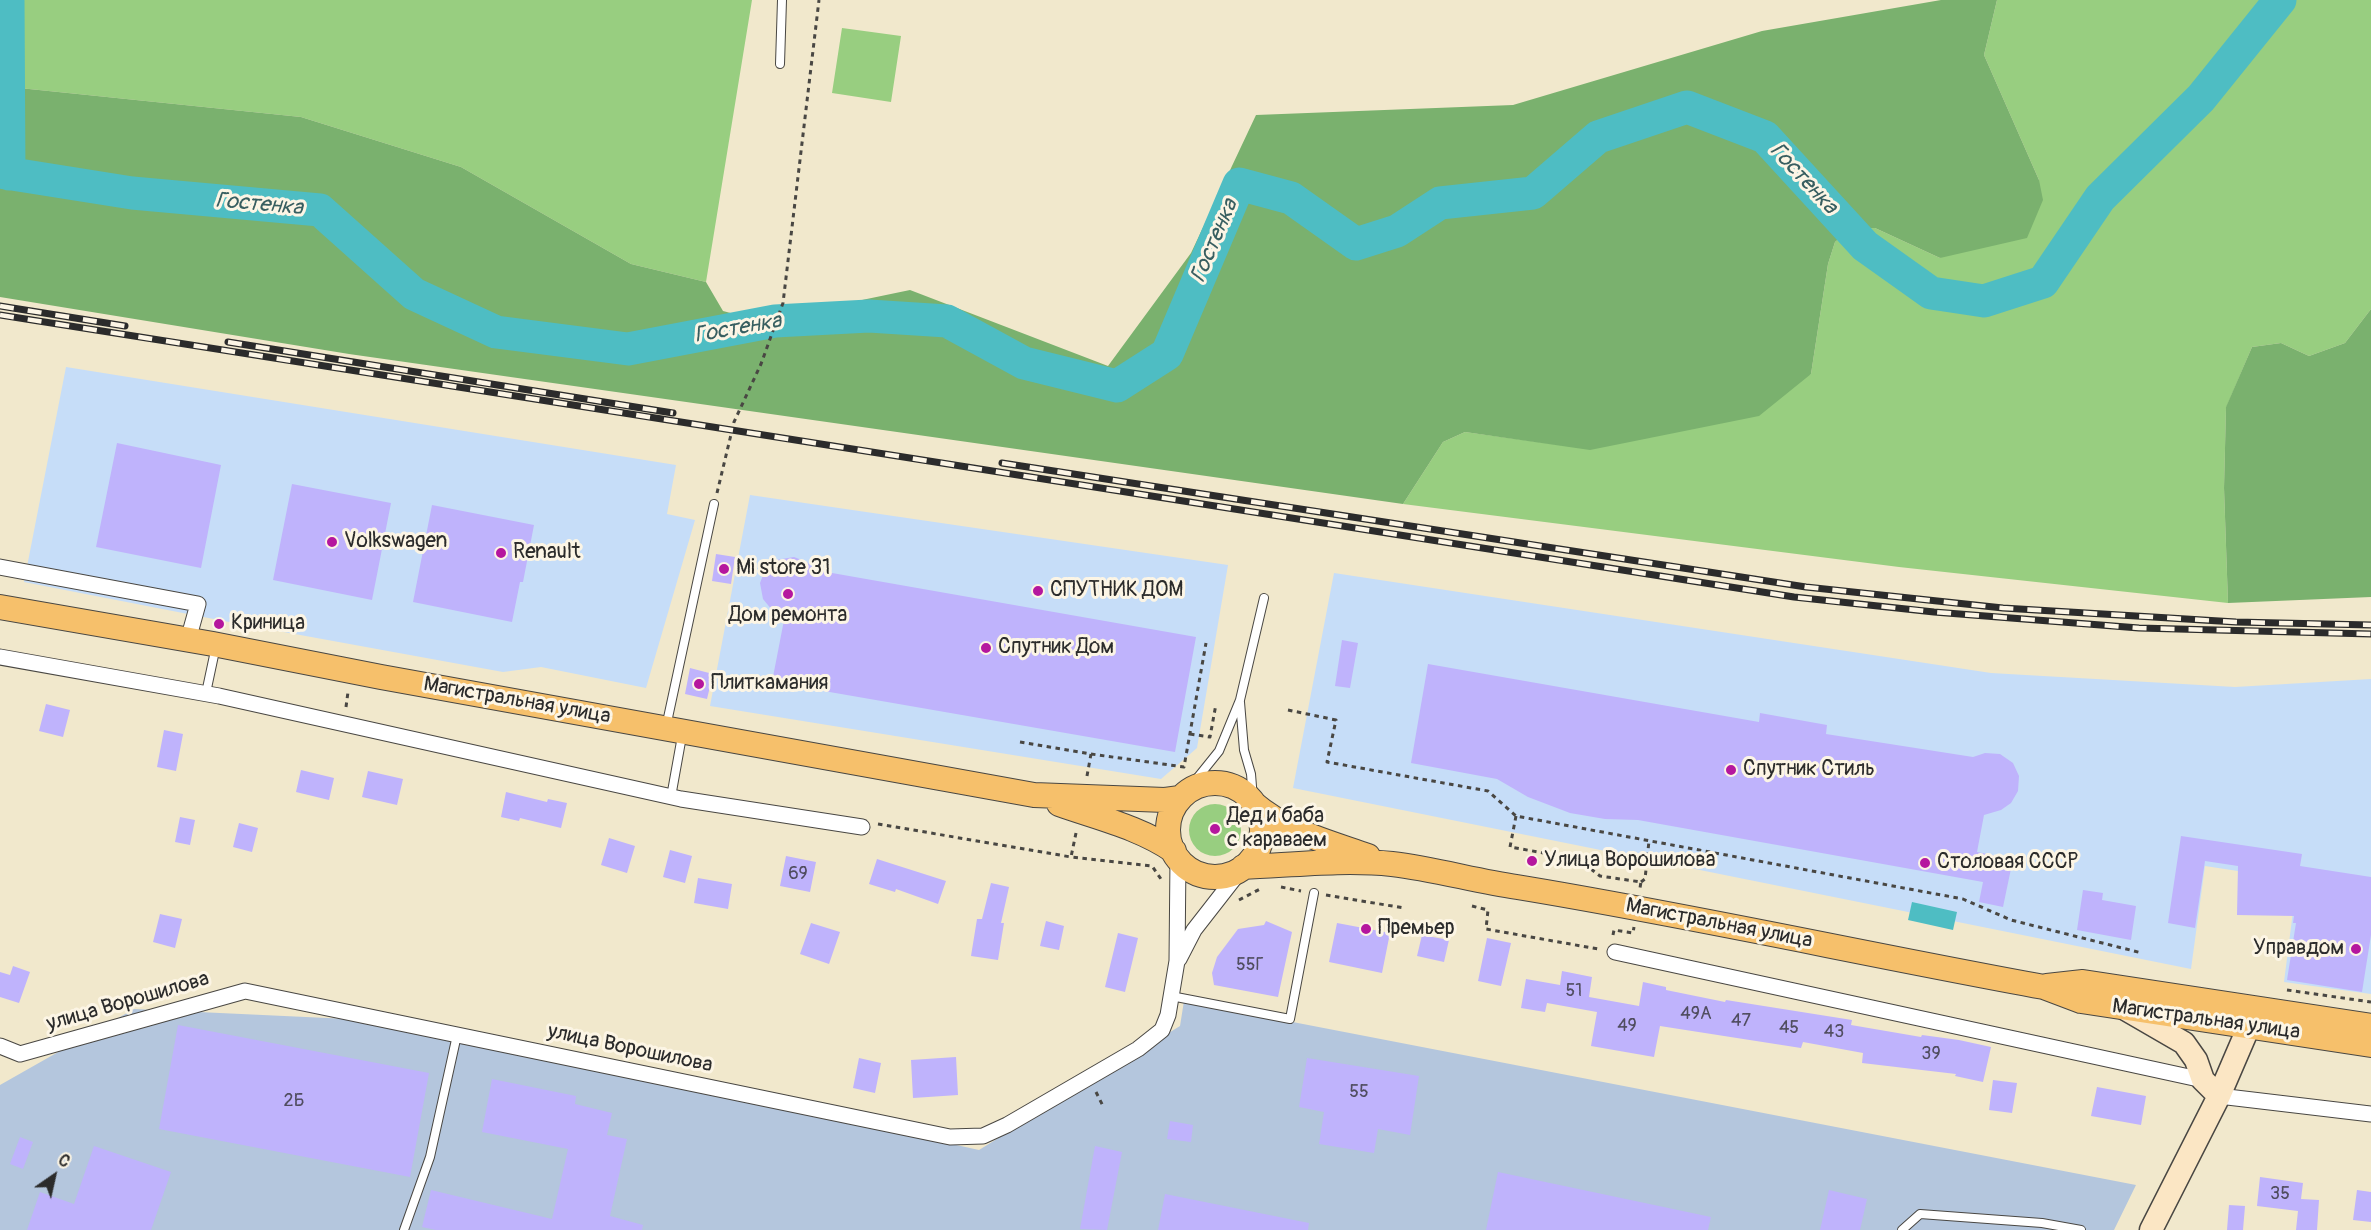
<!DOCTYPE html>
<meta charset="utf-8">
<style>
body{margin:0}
#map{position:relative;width:2371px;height:1230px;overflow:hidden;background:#f1e8cc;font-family:Pangolin,sans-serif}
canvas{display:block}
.north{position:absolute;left:24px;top:1146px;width:60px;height:60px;-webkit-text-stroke:4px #fcf5e5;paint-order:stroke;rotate:34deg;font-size:16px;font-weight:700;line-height:24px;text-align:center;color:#2b2b2b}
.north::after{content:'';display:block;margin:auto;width:21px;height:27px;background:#2b2b2b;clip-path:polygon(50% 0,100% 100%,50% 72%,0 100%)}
</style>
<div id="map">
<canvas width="2371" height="1230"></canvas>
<div class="north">С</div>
</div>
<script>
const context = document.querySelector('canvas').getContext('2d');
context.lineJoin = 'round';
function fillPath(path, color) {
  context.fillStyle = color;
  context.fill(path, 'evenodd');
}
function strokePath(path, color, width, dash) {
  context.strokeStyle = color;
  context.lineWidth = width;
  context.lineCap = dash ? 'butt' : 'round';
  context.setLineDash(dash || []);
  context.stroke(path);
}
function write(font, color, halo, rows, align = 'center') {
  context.font = font + ' Pangolin,sans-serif';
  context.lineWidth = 6;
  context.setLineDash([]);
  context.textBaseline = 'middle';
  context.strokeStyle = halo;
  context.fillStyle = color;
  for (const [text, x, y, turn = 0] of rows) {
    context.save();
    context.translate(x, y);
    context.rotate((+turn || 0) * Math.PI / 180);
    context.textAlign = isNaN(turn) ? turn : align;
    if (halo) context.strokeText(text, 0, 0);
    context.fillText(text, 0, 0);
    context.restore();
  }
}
const built = new Path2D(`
 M66 367 676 465 667 514 695 520 646 688 541 667 503 672 229 622 24 582Z
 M750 495 1228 565 1197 748 1161 779 710 706Z
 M1334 573 1991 673 2235 687 2371 679V994L2284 982 2297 880 2205 866 2191 969 1293 788Z`);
const industrial = new Path2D(`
 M1184 1001 2136 1185 2114 1230H0V1085L134 1009 370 1020 457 1035 979 1150 1180 1026Z`);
const green = new Path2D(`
 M0 0H752L706 282 631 264 461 167 301 117 0 86Z
 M1997 0H2371V309L2345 343 2309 356 2281 343 2252 347 2226 408 2224 488 2228 603 1899 567 1403 504 1443 442 1465 432 1590 449 1811 374 1828 264 1835 242 1852 228H1875L1940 258 2039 180 1984 55Z
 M842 28 901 36 891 102 832 93Z
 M1189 830a26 26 0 1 1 52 0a26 26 0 1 1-52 0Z`);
const forest = new Path2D(`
 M1941 0H1997L1984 55 2039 180 2043 200 2027 238 1940 258 1875 228H1852L1835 242 1828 264 1811 374 1759 416 1590 450 1465 432 1443 442 1403 504 349 354 0 297V86L301 117 461 167 631 264 706 282 723 311 761 321 910 290 1108 366 1191 253 1256 115 1513 105 1762 31Z
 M2371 309V597L2228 603 2224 488 2226 407 2252 347 2281 343 2309 356 2345 343Z`);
const water = new Path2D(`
 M1912 902 1957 912 1953 930 1908 920Z`);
const river = new Path2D(`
 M8 0 9 174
 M0 172 132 193 320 210 414 294 496 332 628 349 775 321 869 316 947 321 1024 363 1117 386 1167 354 1239 184 1291 198 1356 244 1397 231 1440 203 1533 193 1598 137 1687 107 1765 137 1865 246 1931 293 1984 301 2043 282 2100 198 2201 98 2280 0`);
const building = new Path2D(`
 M117 443 221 465 201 568 96 547Z
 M292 484 391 503 372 600 273 580Z
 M432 505 534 525 523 582H520L512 622 413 602Z
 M716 554 735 557 731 584 712 581Z
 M794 557 807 562 815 570 1196 637 1175 752 772 682 785 615 772 610 763 599 760 583 765 570 776 560Z
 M1342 640 1358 643 1350 688 1335 686Z
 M1428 664 1759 722 1760 713 1827 725 1826 734 1973 757 1985 753 2000 754 2013 763 2019 776 2018 791 2011 803 2001 810 1984 815 1977 852 2013 859 2003 907 1979 902 1983 882 1638 820 1605 819 1570 813 1528 797 1497 779 1411 763Z
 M690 668 713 674 707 699 685 694Z
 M46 704 70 710 63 737 39 731Z
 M164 730 183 734 176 771 157 767Z
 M301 770 334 778 329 800 296 792Z
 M368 771 403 779 397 805 362 797Z
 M506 792 547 802 548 799 567 803 561 828 520 818 519 821 501 817Z
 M180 817 195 820 190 845 175 842Z
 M239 823 258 828 252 852 233 847Z
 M2181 836 2302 854 2300 866 2371 877V935L2362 992 2287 980 2296 923H2293L2294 916 2237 915 2238 866 2205 861 2195 928 2168 923Z
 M609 838 635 846 627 873 601 865Z
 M670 850 692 856 685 883 663 877Z
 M786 856 816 862 810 892 780 886Z
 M877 859 946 881 938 904 896 889 895 892 869 884Z
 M698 878 732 884 728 909 694 903Z
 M991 883 1009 887 1001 923H1004L998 960 971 956 977 919H982Z
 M2083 890 2103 893 2102 900 2136 906 2131 940 2077 930Z
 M160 914 182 919 175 948 153 942Z
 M1046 921 1064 926 1059 950 1040 946Z
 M1266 921 1292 932 1278 997 1214 985 1212 973 1217 957 1238 929 1264 925Z
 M811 923 840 932 829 964 800 954Z
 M1337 923 1390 933 1382 973 1329 962Z
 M1118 933 1138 938 1125 992 1105 987Z
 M1422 935 1449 940 1444 962 1417 956Z
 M1487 938 1511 943 1501 986 1478 981Z
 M13 966 30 972 19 1003 0 997V972L10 975Z
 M1562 971 1592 977 1589 997 1639 1006 1643 982 1666 987V990L1725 1002 1726 1000 1852 1020 1851 1025 1921 1037 1922 1035 1959 1040 1991 1047 1983 1082 1955 1076 1956 1074 1862 1063 1863 1053 1803 1042 1801 1048 1660 1026 1654 1057 1591 1046 1597 1012 1547 1003 1545 1012 1521 1008 1526 979 1560 985Z
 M178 1025 429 1073 410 1177 159 1129Z
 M956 1057 958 1095 913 1098 911 1060Z
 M859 1058 881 1063 875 1093 853 1088Z
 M1307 1058 1419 1076 1410 1135 1378 1129 1374 1153 1319 1144 1324 1112 1299 1107Z
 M492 1079 576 1096 575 1104 612 1113 607 1135 627 1139 610 1216 643 1225 642 1230H436L422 1227 431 1190 552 1219 568 1149 482 1132Z
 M1993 1080 2017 1083 2012 1113 1989 1110Z
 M2097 1087 2146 1096 2141 1125 2091 1116Z
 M1170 1121 1193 1125 1191 1142 1167 1139Z
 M20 1137 33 1142 23 1169 10 1164Z
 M94 1146 171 1172 151 1230H27L40 1192 74 1204Z
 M1095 1146 1122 1152 1107 1230 1080 1229Z
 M1498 1172 1711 1217 1708 1230H1486Z
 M2260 1177 2303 1183 2301 1199 2319 1200 2317 1230H2296L2298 1211 2257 1206Z
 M1829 1190 1867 1199 1860 1230H1820Z
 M2357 1190 2371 1192V1222L2353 1220Z
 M1165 1194 1309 1223 1308 1230H1158Z
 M2229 1205 2245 1206 2243 1230H2227Z`);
const path = new Path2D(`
 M717 493 734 422 761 364 783 303 819 0
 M346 707 348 692
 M1288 710 1336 720 1327 762 1488 791 1516 816 1963 899 2011 920 2142 953
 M1190 734 1210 737 1216 704
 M1020 742 1091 754 1184 767 1206 643
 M1087 776 1091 754
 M1516 816 1510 847 1578 859 1600 876 1641 882 1640 888
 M878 824 1071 857
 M1076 833 1071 857 1152 866 1161 879
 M1641 882 1645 879 1649 841
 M1281 887 1301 891
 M1326 895 1404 908
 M1239 900 1260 889
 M1472 906 1488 910 1486 929 1598 949
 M1613 935 1614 930 1633 933 1634 927
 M2287 990 2371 1002
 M1096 1092 1103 1106`);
const lane = new Path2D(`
 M780 64 782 0
 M206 693 216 646
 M1240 702 1244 750 1251 774 1253 799
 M666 727 714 504
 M1186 792 1219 751 1240 700 1264 598
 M671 797 682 736
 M1171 996 1290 1019 1314 893
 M404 1230 430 1157 457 1035
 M1902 1230 1920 1214 2042 1223 2081 1230`);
const street = new Path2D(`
 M0 567 198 604 188 640
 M0 657 219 696 681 799 862 827
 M1615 952 2203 1080
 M1179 959 1194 930 1240 871
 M0 1046 20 1054 245 991 950 1137 983 1136 1007 1125 1138 1049 1162 1030 1168 1015 1177 961 1178 858
 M2219 1096 2371 1114`);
const secondary = new Path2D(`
 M2127 1010 2184 1043 2196 1060 2203 1080 2219 1096
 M2151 1230 2219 1096 2256 1010`);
const primary = new Path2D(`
 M0 607 213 644 381 677 1034 795 1165 800 1180 798
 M1168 830a47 47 0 1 1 94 0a47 47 0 1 1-94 0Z
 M1253 803C1285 831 1328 842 1368 856
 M1059 804C1098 818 1139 827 1174 851
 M1243 867C1292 865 1343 859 1392 864 1434 869 1476 881 1517 887 1694 916 1868 955 2044 987L2081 1001 2371 1045
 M2047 986 2083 982 2371 1026`);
const rail = new Path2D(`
 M0 306 125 326
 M0 315 1794 597 1934 612 2139 628 2371 634
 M228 342 673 413
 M1002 463 1806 587 2003 608 2236 622 2371 625`);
const markers = [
 [332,542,6,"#b5179e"],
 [501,553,6,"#b5179e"],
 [724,569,6,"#b5179e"],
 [1038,591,6,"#b5179e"],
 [788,594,6,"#b5179e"],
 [219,624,6,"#b5179e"],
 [986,648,6,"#b5179e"],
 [699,684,6,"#b5179e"],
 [1731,770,6,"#b5179e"],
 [1215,829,6,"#b5179e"],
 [1532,861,6,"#b5179e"],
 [1925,863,6,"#b5179e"],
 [1366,929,6,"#b5179e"],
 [2356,949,6,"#b5179e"]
];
const numberNames = [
 ["69",798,874],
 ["55Г",1250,965],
 ["51",1574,991],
 ["49А",1696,1014],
 ["47",1741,1021],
 ["49",1627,1026],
 ["45",1789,1028],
 ["43",1834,1032],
 ["39",1931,1054],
 ["55",1359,1092],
 ["2Б",294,1101],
 ["35",2280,1194]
];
const poiNames = [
 ["Volkswagen",344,542],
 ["Renault",513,553],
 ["Mi store 31",736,569],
 ["СПУТНИК ДОМ",1050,591],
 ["Дом ремонта",788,616,"center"],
 ["Криница",231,624],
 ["Спутник Дом",998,648],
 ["Плиткамания",711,684],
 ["Спутник Стиль",1743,770],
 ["Дед и баба",1227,817],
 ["с караваем",1227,841],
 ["Улица Ворошилова",1544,861],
 ["Столовая СССР",1937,863],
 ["Премьер",1378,929],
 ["Управдом",2344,949,"right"]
];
const streetNames = [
 ["Магистральная улица",517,701,10],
 ["Магистральная улица",1719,924,11],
 ["улица Ворошилова",128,1002,-16],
 ["Магистральная улица",2206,1020,8],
 ["улица Ворошилова",630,1049,12]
];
const waterNames = [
 ["Гостенка",1803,179,47],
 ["Гостенка",259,205,5],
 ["Гостенка",1215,241,-67],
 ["Гостенка",738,329,-10]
];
fillPath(built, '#c6ddf8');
fillPath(industrial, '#b4c6dd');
fillPath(green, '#98ce80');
fillPath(forest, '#7ab16e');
fillPath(water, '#4ebdc3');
strokePath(river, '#4ebdc3', 33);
fillPath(building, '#bfb3fc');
strokePath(lane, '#494743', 10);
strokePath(street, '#494743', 17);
strokePath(secondary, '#494743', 25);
strokePath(primary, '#494743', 26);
strokePath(path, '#494743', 3, [4.5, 4.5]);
strokePath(lane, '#fff', 8);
strokePath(street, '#fff', 15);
strokePath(secondary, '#fbe6c4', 22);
strokePath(primary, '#f6c06b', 24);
strokePath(rail, '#2b2b2b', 7);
strokePath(rail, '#fcf5e5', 4.5, [14]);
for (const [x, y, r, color] of markers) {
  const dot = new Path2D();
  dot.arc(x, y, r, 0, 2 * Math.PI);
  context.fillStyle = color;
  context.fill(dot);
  strokePath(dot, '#fcf5e5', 2);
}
write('18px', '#504d5f', null, numberNames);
write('21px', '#2b2b2b', '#fcf5e5', poiNames, 'left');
write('21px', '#2b2b2b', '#fcf5e5', streetNames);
write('italic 22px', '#375e60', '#fcf5e5', waterNames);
</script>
